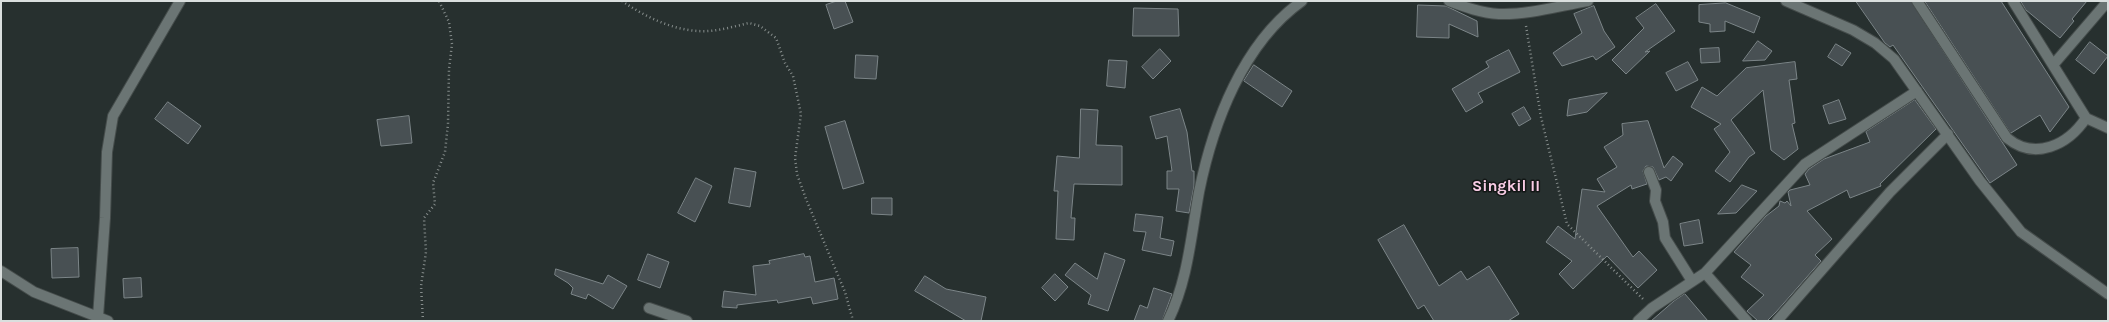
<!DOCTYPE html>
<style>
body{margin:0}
#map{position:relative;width:2109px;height:322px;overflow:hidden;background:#27302f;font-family:Karla,sans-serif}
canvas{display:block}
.frame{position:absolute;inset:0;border:2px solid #dadfde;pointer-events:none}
</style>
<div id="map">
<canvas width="2109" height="322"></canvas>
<div class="frame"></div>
</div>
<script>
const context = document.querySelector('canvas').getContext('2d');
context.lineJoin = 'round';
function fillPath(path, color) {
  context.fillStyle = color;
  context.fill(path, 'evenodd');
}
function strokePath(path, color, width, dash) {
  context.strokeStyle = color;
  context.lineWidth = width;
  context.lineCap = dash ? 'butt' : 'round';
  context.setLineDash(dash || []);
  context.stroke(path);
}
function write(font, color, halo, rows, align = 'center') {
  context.font = font + ' Karla,sans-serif';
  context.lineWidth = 3;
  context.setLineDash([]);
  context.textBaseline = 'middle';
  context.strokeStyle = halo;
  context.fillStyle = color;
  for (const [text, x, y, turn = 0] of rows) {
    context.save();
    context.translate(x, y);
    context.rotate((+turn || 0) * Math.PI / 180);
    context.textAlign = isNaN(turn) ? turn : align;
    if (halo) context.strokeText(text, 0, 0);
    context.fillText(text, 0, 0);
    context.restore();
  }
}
const building = new Path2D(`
 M837 1H845L853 22 834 29 826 5Z
 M1856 1H1911L2017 165 1990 183 1893 45 1890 47 1885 43Z
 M1925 1H2001L2069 107 2050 132 2040 115 2011 133Z
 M2021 1H2087L2072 19 2074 21 2060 38 2026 10Z
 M1726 3 1760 17 1754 33 1725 21V31L1710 32V24L1699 22V5Z
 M1656 4 1675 31 1645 52 1650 51 1626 74 1612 60 1644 28 1636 18Z
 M1418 5 1446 6 1477 21 1478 37 1449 24V38L1417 37Z
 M1594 6 1604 31 1615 47 1596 60 1593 56 1562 66 1553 53 1582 33 1574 14Z
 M1134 8 1178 9 1179 36H1133Z
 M1758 41 1772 51 1765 60 1743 61Z
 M2090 42 2108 56 2094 74 2076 60Z
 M1836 44 1851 53 1842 66 1828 57Z
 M1719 48 1720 62 1701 63 1700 49Z
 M1160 49 1171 61 1153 79 1142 67Z
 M1509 50 1520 72 1478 93 1483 102 1466 112 1452 89 1489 67 1486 62Z
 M856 55 878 56 876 79 855 78Z
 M1109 60 1127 61 1125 88 1107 86Z
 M1688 62 1698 80 1676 91 1666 73Z
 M1795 62 1797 79 1789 80 1795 123 1792 124 1798 149 1784 160 1771 150 1763 90 1731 120 1755 153 1749 157 1730 182 1715 171 1730 152 1714 129 1721 124 1691 107 1702 87 1717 96 1746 68Z
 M1254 65 1292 91 1282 107 1244 81Z
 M1607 93 1587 112 1567 116 1569 100Z
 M1839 100 1846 119 1829 124 1823 106Z
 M1915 100 1936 129 1880 184 1881 186 1850 198 1847 190 1807 211 1832 239 1815 255 1821 261 1776 312 1767 321H1758L1747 311 1764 295 1741 277 1751 265 1734 252 1766 216 1779 206 1780 201 1785 203 1787 201 1791 206 1788 192 1790 190 1810 185 1805 174 1809 169 1824 159 1870 142 1866 132Z
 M168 102 201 126 188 144 155 119Z
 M1524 107 1531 119 1519 126 1512 114Z
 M1081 109 1098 110 1096 145 1122 146V185L1074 184 1071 218H1075L1074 240 1056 239 1058 191H1054L1057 156 1079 158Z
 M1180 109 1187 132 1192 171H1194V186L1189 213 1176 211 1179 189H1167V171H1172L1167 136 1156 139 1150 117Z
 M409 116 412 143 381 146 377 120Z
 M845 121 864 183 843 189 825 127Z
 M1648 121 1664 168 1673 156 1683 164 1671 181 1666 177 1659 180 1653 167 1646 166 1643 171 1647 184 1632 189 1631 185 1597 206 1633 257 1639 251 1657 270 1638 288 1607 256 1573 289 1559 274 1572 261 1546 242 1558 226 1575 239 1582 189 1605 192 1597 179 1617 167 1604 147 1623 135 1622 124Z
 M735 168 756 172 750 207 729 203Z
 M696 178 712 186 695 222 678 213Z
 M1742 185 1757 191 1736 213 1718 214Z
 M872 198H892V215L872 214Z
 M1136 214 1163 217 1160 238 1174 241 1171 256 1142 250 1146 232 1134 231Z
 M1699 220 1703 243 1684 246 1680 224Z
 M1404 225 1439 286 1461 271 1467 280 1489 266 1519 314 1508 321H1434L1424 305 1418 309 1378 240Z
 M78 248 79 277 52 278 51 249Z
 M1105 253 1125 260 1108 311 1088 304 1091 295 1065 275 1075 263 1097 279Z
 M648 254 669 262 660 288 638 280Z
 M804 254 805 257 810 256 815 282 834 278 838 299 813 304 811 297 778 303 777 300 737 305V308L722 307 724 291 756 295 753 266 770 264 769 261Z
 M556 269 603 284 608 275 627 286 613 309 588 294 586 299 571 294 573 288 568 283 555 275Z
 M1055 274 1068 287 1055 301 1042 288Z
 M925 276 946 289 986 297 981 321H966L915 291Z
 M141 278 142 297 124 298 123 279Z
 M1154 288 1172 294 1162 321H1134L1140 305 1147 308Z
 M1685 294 1708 321H1651L1674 301Z`);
const path = new Path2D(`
 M622 1C647 18 678 33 709 31 722 30 736 26 749 23L760 26 776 38 785 63 793 76 801 114 795 158 797 174 806 199 845 292 852 317V321
 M1526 26 1541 117 1567 224 1643 299
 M423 321 421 286 426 252 424 218 435 204 433 183 445 152 448 124 449 69 452 44 449 22 439 1`);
const minor = new Path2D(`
 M1449 1C1465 7 1481 13 1499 14 1528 15 1559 6 1588 1
 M1786 1 1853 30 1875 43 1894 59 1980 181 2021 232 2108 294
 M1917 1 2007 138C2035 161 2068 145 2086 118L2013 1
 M2053 65 2108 1
 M2086 118 2108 128
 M1649 172 1656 190 1655 201 1663 222 1665 238 1692 281
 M1 271 34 292 108 321
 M1705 273 1747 321
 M649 308 687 321
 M98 317 105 218 107 152 113 116 180 1
 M1168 321C1188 280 1191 236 1199 192 1213 123 1243 43 1302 1
 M1638 321 1652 308 1705 273 1805 164 1917 91
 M1777 321 1890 192 1948 134`);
const districtNames = [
 ["Singkil II",1506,186]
];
fillPath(building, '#485053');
strokePath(building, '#7c8588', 1);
strokePath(minor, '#454c4b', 12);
strokePath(path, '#878e8d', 2.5, [1, 3]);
strokePath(minor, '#6b7574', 10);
write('bold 16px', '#f8cce5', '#131716', districtNames);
</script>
